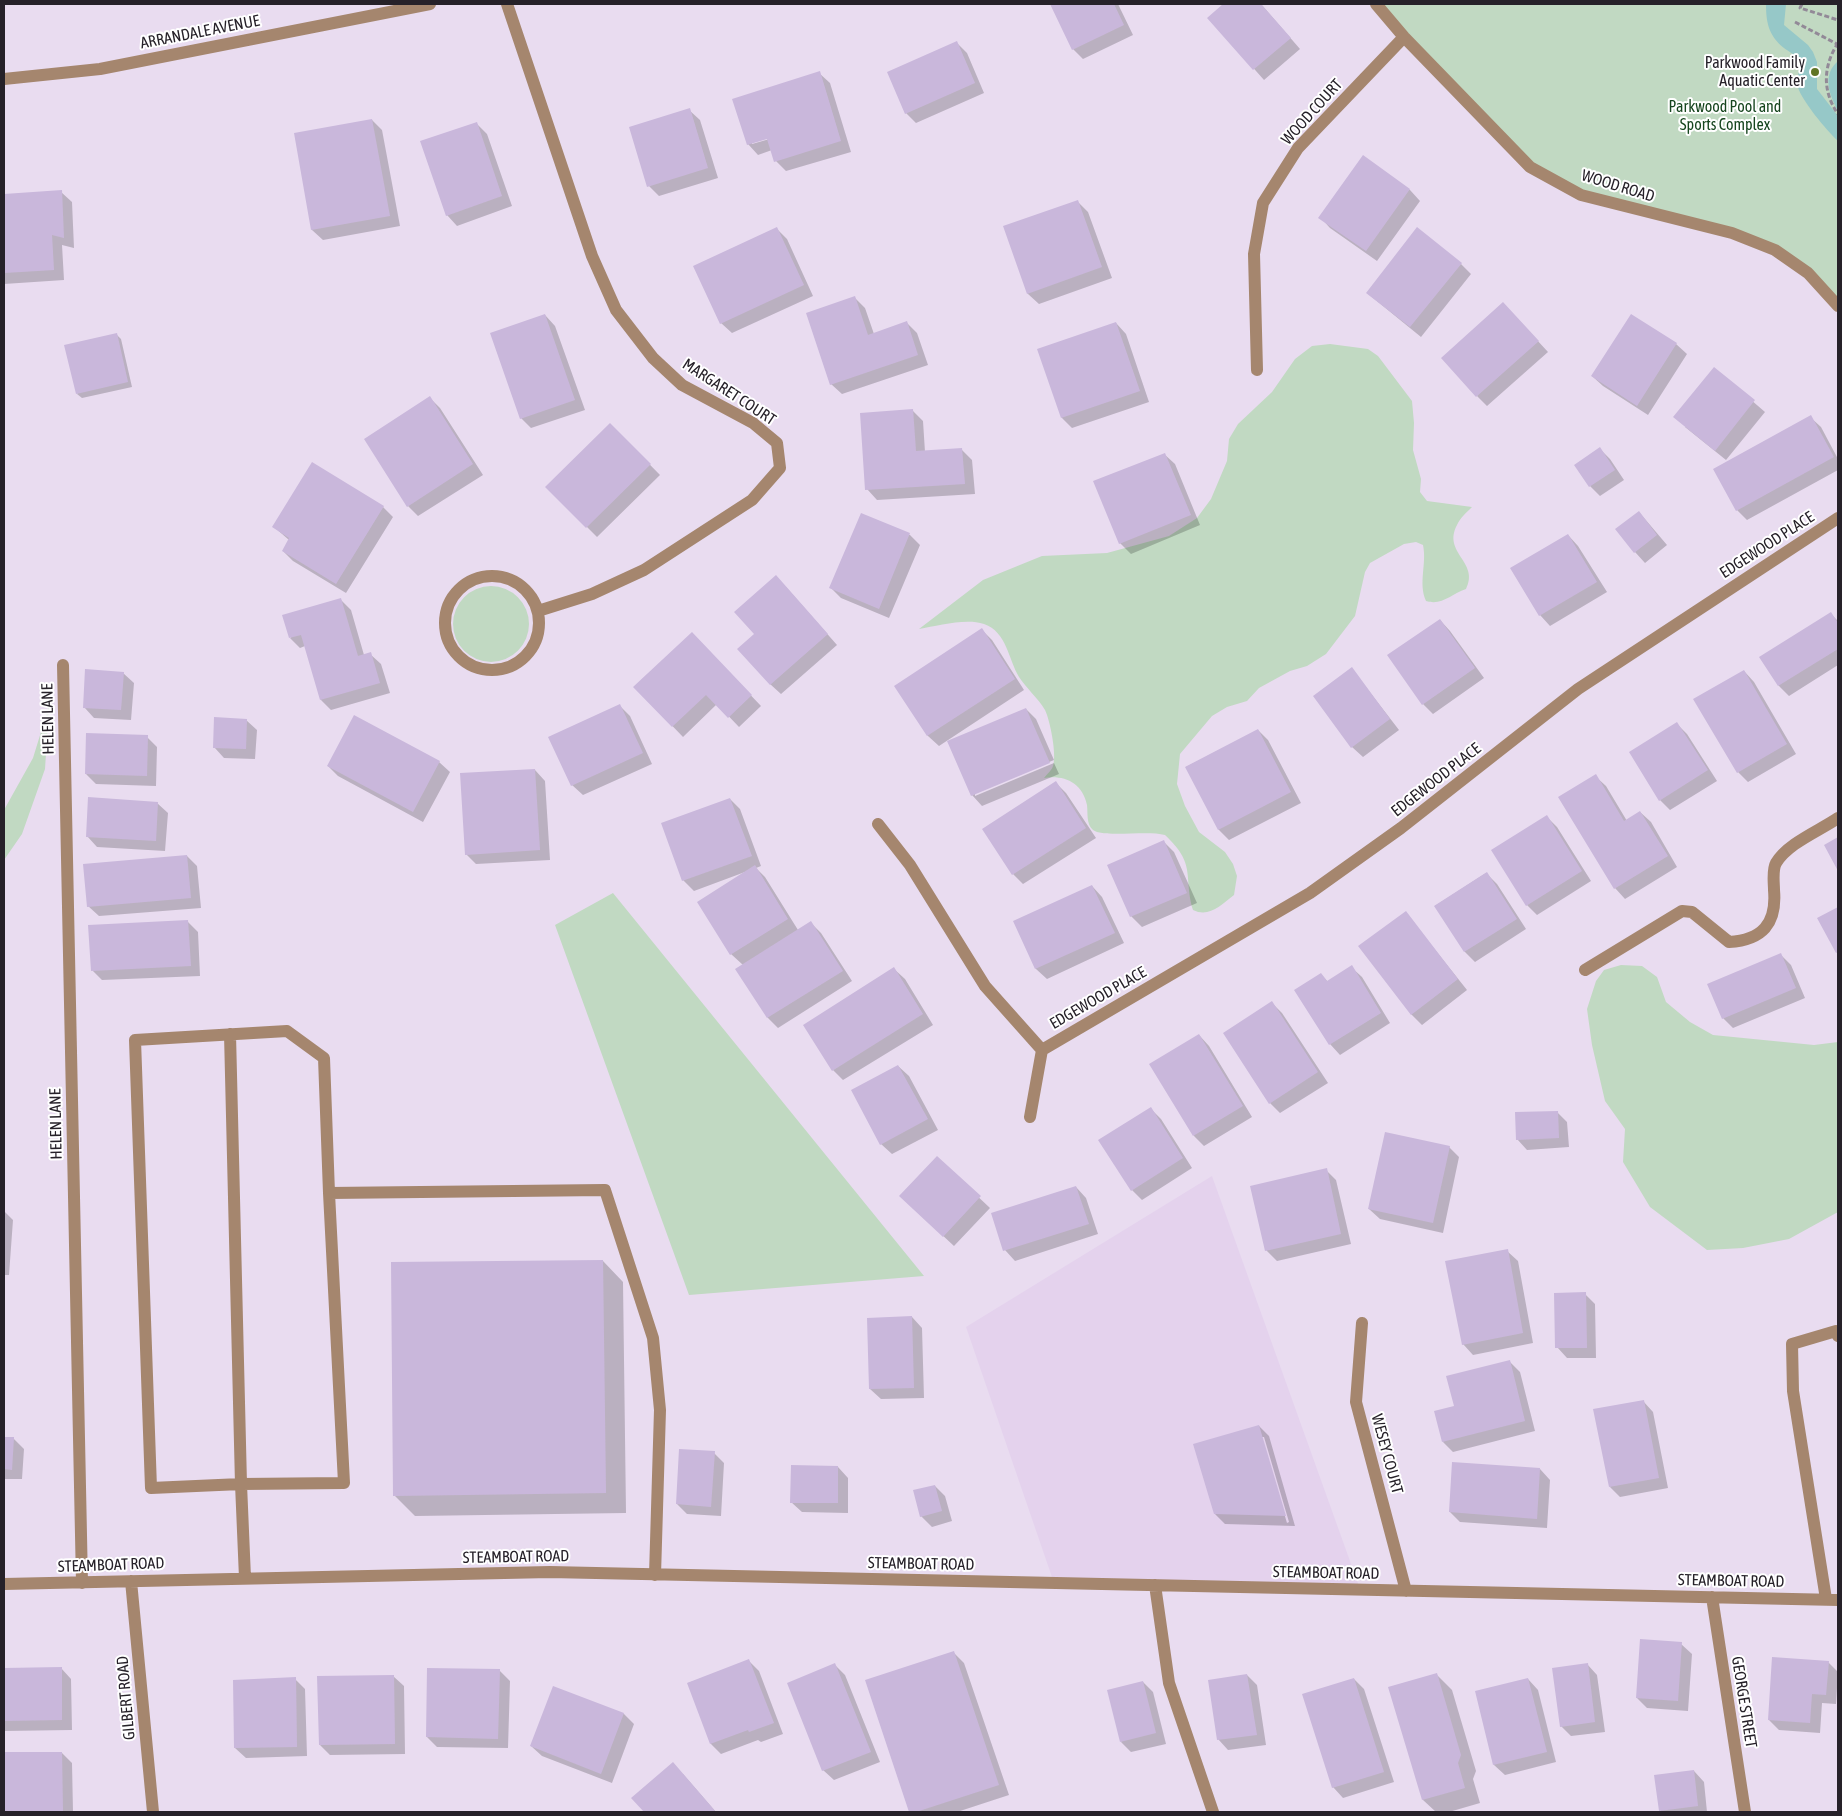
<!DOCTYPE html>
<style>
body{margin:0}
#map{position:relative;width:1842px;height:1816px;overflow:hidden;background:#e9dcf0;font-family:"Asap Condensed",sans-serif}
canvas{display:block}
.frame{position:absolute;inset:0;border:5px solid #262129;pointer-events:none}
</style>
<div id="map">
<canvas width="1842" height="1816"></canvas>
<div class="frame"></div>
</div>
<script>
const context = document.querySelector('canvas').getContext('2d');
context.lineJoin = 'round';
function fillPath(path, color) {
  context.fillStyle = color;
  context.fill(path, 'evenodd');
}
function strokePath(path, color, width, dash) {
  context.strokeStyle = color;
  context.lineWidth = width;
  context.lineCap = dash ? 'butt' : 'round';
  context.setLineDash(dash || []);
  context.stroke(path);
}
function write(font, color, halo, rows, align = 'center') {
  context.font = font + ' "Asap Condensed",sans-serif';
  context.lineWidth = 4;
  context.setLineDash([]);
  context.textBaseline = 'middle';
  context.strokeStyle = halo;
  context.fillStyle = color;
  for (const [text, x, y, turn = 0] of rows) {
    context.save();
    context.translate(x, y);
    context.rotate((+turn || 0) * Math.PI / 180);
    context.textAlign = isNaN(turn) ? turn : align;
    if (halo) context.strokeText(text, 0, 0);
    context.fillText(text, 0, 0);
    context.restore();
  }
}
const built = new Path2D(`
 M1212 1176 1360 1589 1054 1583 966 1327Z`);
const green = new Path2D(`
 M1376 4H1838V306L1775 250 1581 195 1530 167Z
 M1330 344 1368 349 1378 356 1412 401 1414 423 1413 450 1421 479 1420 492 1427 501 1472 507C1467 512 1460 518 1457 525 1442 553 1480 562 1466 589 1451 594 1442 606 1426 601 1418 583 1427 564 1423 545L1416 542 1404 544 1370 563 1365 572 1355 616 1326 654 1307 666 1290 671 1259 688 1247 701 1227 707 1212 716 1180 754 1177 784 1185 806 1199 832 1225 852 1233 864 1237 876 1234 895C1221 905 1209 918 1193 910 1183 875 1197 865 1165 835 1147 830 1104 838 1093 830 1086 824 1088 813 1087 805 1082 782 1064 775 1044 778 1047 774 1052 770 1053 766 1057 755 1050 720 1045 710 1038 698 1026 688 1019 677 1008 659 1007 632 984 624 965 618 938 626 919 629L983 580 1042 556 1107 553 1169 536 1197 518 1211 499 1227 461 1229 439 1238 424 1272 392 1295 359 1312 346Z
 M453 624a38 38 0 1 1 76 0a38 38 0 1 1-76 0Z
 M49 706 45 769 22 834 4 860V810L33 758Z
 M613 893 924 1276 689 1295 555 925Z
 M1621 965 1642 966 1657 977 1666 1002 1690 1022 1713 1035 1814 1045 1838 1042V1212L1789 1239 1743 1248 1707 1250 1650 1207 1623 1162 1625 1129 1605 1101 1592 1045 1587 1009 1596 981 1604 970Z`);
const water = new Path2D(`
 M1766 4H1786L1784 25 1808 45 1813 52 1817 62V89L1838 116V141C1828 132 1799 98 1797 84 1797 76 1802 66 1797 58 1794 54 1788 51 1784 48 1769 36 1766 23 1766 4Z
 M1838 61V111C1829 94 1822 75 1838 61Z`);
const shadow = new Path2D(`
 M1051 4H1118L1133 35 1083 59 1073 49Z
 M1225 4H1261L1300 49 1264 80 1209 18Z
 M957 43 967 53 984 93 916 123 906 113Z
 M819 73 830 83 851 152 786 171 776 161 772 150 758 155 748 144ZM773 136V138L752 144V142Z
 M689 110 700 120 718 178 659 196 649 186Z
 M372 120 382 130 400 226 323 240 312 230 295 134Z
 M476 123 487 134 512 206 457 226 447 215Z
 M1363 157 1410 190 1420 201 1377 261 1330 228 1320 217Z
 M61 192 72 202 74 248 62 245 64 280 4 284V195Z
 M1078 202 1088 212 1112 278 1039 304 1028 294 1005 227Z
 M777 229 787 239 813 296 732 333 721 323Z
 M1461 264 1471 274 1421 337 1367 293Z
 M855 298 865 308 874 334 907 323 917 333 928 365 842 394 831 384Z
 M1513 314 1548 352 1487 406 1477 396Z
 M545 315 555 326 585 410 531 428 521 418Z
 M1632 316 1676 344 1687 354 1648 415 1603 386 1592 376Z
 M1116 323 1126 334 1149 402 1072 428 1062 418 1038 350Z
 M116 334 121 339 132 387 82 398 77 394Z
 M1714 368 1765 412 1726 460 1685 427Z
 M430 398 440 408 483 475 418 516 408 506Z
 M913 411 923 421 925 452 962 450 972 460 975 494 877 500 867 489Z
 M1810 417 1821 427 1838 459V470L1747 520 1737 510Z
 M610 424 660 475 597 537 547 487Z
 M1600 449 1610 459 1624 480 1600 496 1590 486Z
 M1164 454 1175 464 1200 525 1131 554 1120 543Z
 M383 507 393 517 346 593 293 561 283 551 289 540 274 527Z
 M1639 512 1667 545 1645 563 1635 552Z
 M861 515 910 535 920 545 889 618 841 598 831 588Z
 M1568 535 1578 546 1607 592 1550 626 1540 615Z
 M786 587 837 645 781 694 770 684 756 634Z
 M340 599 351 610 364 655 370 654 381 664 390 693 331 710 321 700 305 646 300 648 290 638Z
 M1831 614 1838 621V665L1789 696 1779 686 1761 657Z
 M1440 620 1450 631 1484 678 1433 714 1423 704Z
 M982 630 992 640 1024 690 939 746 928 736 896 686Z
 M702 644 761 706 739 727 717 704 683 737 635 687Z
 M1352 669 1399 730 1363 757 1352 747Z
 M1744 671 1754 682 1796 754 1748 782 1738 772Z
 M123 673 134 683 131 720 94 718 84 707Z
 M620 706 630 716 652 764 583 795 572 785Z
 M1026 709 1036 719 1054 760 975 793V796L1054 763 1059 774 982 806 972 795Z
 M246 720 257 730 255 759 224 758 214 747Z
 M1677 724 1687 734 1717 781 1670 810 1660 800Z
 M1258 730 1268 740 1301 803 1229 840 1219 830 1186 767Z
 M147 737 157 747 156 786 96 784 86 774Z
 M439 762 450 772 423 822 338 776 328 766Z
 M535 770 545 781 550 860 476 864 466 854Z
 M1595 776 1606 786 1627 821 1640 812 1651 822 1677 867 1625 899 1615 888Z
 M1056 783 1066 793 1096 838 1023 884 1013 874Z
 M730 799 740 809 761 866 756 868 765 877 798 930 811 923 821 933 852 981 778 1028 768 1018 743 965 731 954 745 872 694 891 683 880Z
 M157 803 168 813 165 851 97 847 87 836Z
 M1546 816 1557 827 1591 881 1537 915 1527 905Z
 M1163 841 1174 852 1197 903 1142 927 1131 916 1108 866Z
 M187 856 197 866 201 908 99 916 88 906Z
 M1486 873 1497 884 1526 929 1475 962 1465 952 1435 906Z
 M1092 886 1102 897 1124 943 1047 979 1036 969 1015 922Z
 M1405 912 1467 990 1422 1025 1411 1014Z
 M188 922 198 932 200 976 102 980 92 970Z
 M1781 955 1791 965 1805 998 1733 1028 1723 1018Z
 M1351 967 1362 977 1390 1023 1340 1055 1330 1044 1321 974 1328 982Z
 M894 969 905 979 933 1025 843 1080 833 1070Z
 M1272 1003 1282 1013 1328 1083 1280 1113 1270 1103Z
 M1199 1035 1209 1046 1252 1117 1204 1146 1194 1136Z
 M898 1066 909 1076 938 1130 892 1154 881 1144Z
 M1151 1109 1161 1119 1192 1168 1142 1200 1132 1190Z
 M1557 1112 1567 1122 1569 1147 1527 1150 1517 1139Z
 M1449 1147 1459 1157 1443 1233 1380 1219 1369 1209Z
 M937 1158 990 1208 954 1246 911 1206Z
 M1326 1170 1336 1180 1351 1244 1277 1261 1266 1250Z
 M1076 1187 1086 1198 1098 1234 1015 1261 1005 1250Z
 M4 1211 13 1220 9 1275H4Z
 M1507 1251 1518 1261 1533 1343 1473 1355 1463 1344Z
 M603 1261 623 1282 626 1513 415 1516 394 1495Z
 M1585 1294 1595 1304 1596 1358H1567L1557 1347Z
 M912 1317 922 1328 924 1398 881 1399 870 1389Z
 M1510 1362 1520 1372 1535 1431 1453 1452 1443 1442 1455 1407Z
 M1643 1401 1653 1412 1668 1488 1620 1497 1610 1487Z
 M1259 1426 1269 1436 1295 1526 1225 1524 1215 1514ZM1261 1437H1264L1289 1522 1287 1523Z
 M4 1438H13L24 1449 22 1479H4Z
 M714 1453 724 1463 721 1516 687 1514 677 1504Z
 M838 1467 848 1478V1513L802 1512 791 1502Z
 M1540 1469 1550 1480 1547 1528 1460 1522 1450 1512Z
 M935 1486 945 1496 952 1521 932 1527 921 1516Z
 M1681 1644 1692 1654 1688 1711 1647 1708 1637 1698Z
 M954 1653 964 1663 1009 1795 957 1812H910L867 1681Z
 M749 1661 759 1671 783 1734 761 1742 758 1740 721 1754 711 1744 688 1683Z
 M1828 1662 1838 1672 1836 1704 1822 1703 1820 1733 1779 1730 1769 1720Z
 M1587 1664 1597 1675 1605 1732 1571 1736 1561 1726Z
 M835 1665 845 1675 880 1762 834 1780 823 1770Z
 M61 1668 71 1679 72 1730 4 1731V1669Z
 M499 1670 510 1681 508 1748 437 1747 427 1737Z
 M1436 1674 1452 1690 1476 1771 1473 1779 1480 1803 1449 1812H1436L1423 1800Z
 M1247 1675 1257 1685 1266 1745 1228 1750 1218 1739Z
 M393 1676 404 1686 405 1754 330 1755 320 1745Z
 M295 1679 305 1689 307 1756 246 1758 235 1748Z
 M1354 1679 1364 1689 1394 1782 1343 1798 1333 1787Z
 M1528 1679 1538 1690 1556 1762 1505 1775 1494 1765 1476 1692Z
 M1143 1682 1153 1692 1166 1744 1131 1752 1121 1742Z
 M554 1688 624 1714 634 1724 612 1783 542 1756 531 1746Z
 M62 1753 72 1763 73 1812H4V1754Z
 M1694 1771 1704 1782 1707 1812H1662L1660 1810Z
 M683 1774 716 1812H645L633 1798Z`);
const building = new Path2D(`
 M1050 4H1114L1124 25 1072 50Z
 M1223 4H1261L1291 38 1253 70 1207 18Z
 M957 41 975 83 905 114 887 72Z
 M820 71 841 141 774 162 767 139 747 145 732 99Z
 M690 108 708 168 647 187 629 127Z
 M372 119 390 216 311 230 294 133Z
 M477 122 502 196 446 216 420 141Z
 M1363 155 1410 189 1366 251 1318 218Z
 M62 190 64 238 52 235 54 270 4 273V194Z
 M1078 200 1102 267 1027 294 1003 226Z
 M777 227 804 285 720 324 693 266Z
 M1417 227 1462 263 1410 327 1366 293Z
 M855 296 868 335 907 321 918 355 830 385 806 313Z
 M1503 302 1539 341 1476 397 1441 358Z
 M545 314 575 400 520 419 490 333Z
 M1631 314 1677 343 1637 406 1591 376Z
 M1116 322 1140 391 1061 418 1037 349Z
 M117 333 128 382 76 394 64 345Z
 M1714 367 1755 400 1715 451 1673 417Z
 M430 396 473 464 407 507 364 439Z
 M913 409 916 451 962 448 965 484 865 490 860 413Z
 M1811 415 1834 457 1736 511 1713 469Z
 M610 423 651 464 586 528 545 487Z
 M1600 447 1615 470 1589 487 1574 465Z
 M1165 453 1191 515 1119 544 1093 481Z
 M312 462 384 506 336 584 282 551 289 538 272 527Z
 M1639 511 1657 535 1634 553 1615 529Z
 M861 513 910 533 879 609 829 588Z
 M1568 534 1597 582 1539 616 1510 568Z
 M776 575 828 634 770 685 737 649 754 634 734 612Z
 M341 598 358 656 371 652 380 683 320 700 301 635 289 638 282 615Z
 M1831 612 1838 623V649L1778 686 1759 657Z
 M1440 619 1475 668 1422 705 1387 655Z
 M982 628 1015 679 927 736 894 686Z
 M692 632 752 695 728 718 706 695 672 727 633 687Z
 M1352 667 1390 719 1351 748 1313 696Z
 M85 669 124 672 121 710 83 708Z
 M1744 670 1787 744 1737 773 1693 699Z
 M620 704 643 753 571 786 548 737Z
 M1026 708 1050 763 971 796 947 741Z
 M354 715 440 761 413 812 327 766Z
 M214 717 247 719 246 749 213 748Z
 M1677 722 1708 770 1659 801 1629 752Z
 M1258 729 1291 792 1218 830 1185 767Z
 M86 733 148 735 147 776 85 774Z
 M535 769 540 850 465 855 460 773Z
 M1596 774 1624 821 1640 811 1668 856 1614 889 1558 797Z
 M1056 781 1086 828 1012 875 982 829Z
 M88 797 158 802 156 841 86 837Z
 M730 798 752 856 682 881 661 823Z
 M1547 815 1582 871 1526 906 1491 850Z
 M1838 837V871L1824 845Z
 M1164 840 1187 893 1130 917 1107 865Z
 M187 855 191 898 87 907 83 864Z
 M755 865 788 919 730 955 697 902Z
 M1487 872 1517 919 1464 952 1434 906Z
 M1092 885 1115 933 1035 969 1013 921Z
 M1838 907V952L1836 953 1817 918Z
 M1406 911 1458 979 1411 1015 1358 946Z
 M188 920 191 966 91 971 88 925Z
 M811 921 843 971 767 1018 735 969Z
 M1781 953 1796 988 1722 1019 1707 984Z
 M1352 965 1381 1013 1329 1045 1294 990 1321 973 1327 981Z
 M894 967 923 1014 832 1071 803 1025Z
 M1272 1001 1318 1072 1269 1104 1223 1033Z
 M1199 1034 1243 1106 1193 1136 1149 1064Z
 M898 1065 928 1119 880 1145 851 1090Z
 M1151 1107 1183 1158 1131 1191 1098 1140Z
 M1558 1111 1559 1138 1516 1140 1515 1112Z
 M1385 1132 1450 1146 1433 1223 1368 1209Z
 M937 1156 981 1196 943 1237 899 1196Z
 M1327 1168 1341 1234 1265 1251 1250 1186Z
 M1076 1186 1089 1224 1003 1251 991 1213Z
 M1508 1249 1523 1333 1462 1345 1445 1261Z
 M603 1260 606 1493 393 1496 391 1262Z
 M1586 1292 1587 1348H1555L1554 1293Z
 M912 1316 914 1388 869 1389 867 1318Z
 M1510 1360 1525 1421 1442 1442 1434 1411 1454 1406 1446 1376Z
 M1644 1400 1659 1478 1609 1487 1593 1409Z
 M1259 1425 1286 1516 1214 1514 1193 1444Z
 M4 1437H14L12 1470 4 1469Z
 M679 1449 715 1451 711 1507 676 1504Z
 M1452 1462 1540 1468 1537 1519 1449 1512Z
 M791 1465 838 1466V1503H790Z
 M935 1485 942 1511 920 1517 913 1490Z
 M1640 1639 1682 1642 1678 1701 1636 1698Z
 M954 1651 999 1785 916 1812H909L865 1680Z
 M1772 1657 1829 1661 1826 1695 1812 1694 1810 1723 1768 1720Z
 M749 1659 774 1723 749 1732 748 1730 710 1744 687 1683Z
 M835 1663 871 1752 822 1771 787 1683Z
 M1588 1663 1595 1722 1560 1727 1552 1668Z
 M62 1667V1720L4 1721V1668Z
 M427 1668 500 1669 498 1739 426 1737Z
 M1437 1673 1461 1755 1458 1763 1465 1788 1422 1800 1388 1687Z
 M1247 1674 1257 1735 1217 1740 1208 1680Z
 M394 1675 395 1744 319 1745 317 1676Z
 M296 1677 297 1747 234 1748 233 1680Z
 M1354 1678 1384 1772 1332 1788 1302 1694Z
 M1528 1678 1547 1752 1493 1765 1475 1691Z
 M1143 1681 1156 1733 1120 1742 1107 1690Z
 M553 1686 624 1713 601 1774 530 1746Z
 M4 1752H62L63 1812H4Z
 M673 1762 716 1812H644L631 1798Z
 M1694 1770 1698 1806 1659 1811 1654 1775Z`);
const path = new Path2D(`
 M1802 4 1800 8 1838 20
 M1795 22 1837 44
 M1838 43C1823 66 1822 91 1838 114`);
const minor = new Path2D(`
 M507 4 592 256 616 310 653 358 682 385 753 423 777 443 780 468 752 500 644 570 592 594 538 611
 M1376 4 1404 37 1530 167 1581 195 1732 233 1775 250 1808 273 1838 306
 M4 79 100 69 430 4
 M1257 370 1254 254 1263 203 1298 148 1404 37
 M445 623a47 47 0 1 1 94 0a47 47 0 1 1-94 0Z
 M63 665 82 1583
 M878 824 910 865 985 986 1042 1050 1310 893 1401 828 1578 689 1838 518
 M1585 970 1682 911 1692 912 1729 942C1762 940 1777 924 1774 890 1774 883 1772 870 1776 863 1788 843 1819 831 1838 818
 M230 1034 241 1484 344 1483 329 1193
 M1030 1117 1042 1050
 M1362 1323 1356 1402 1406 1591
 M245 1578 241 1484 151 1488 135 1040 287 1031 324 1058 329 1193 605 1190 653 1338 660 1410 655 1575
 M131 1581 153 1812
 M4 1584 550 1572 1838 1600
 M1155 1585 1169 1683 1213 1812
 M1712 1597 1745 1812
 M1826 1599 1793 1391 1792 1344 1836 1331 1838 1336`);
const markers = [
 [1815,72,5,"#607424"]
];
const streetNames = [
 ["ARRANDALE AVENUE",200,32,-11],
 ["WOOD COURT",1312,112,-48],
 ["WOOD ROAD",1618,186,17],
 ["MARGARET COURT",729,392,33],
 ["EDGEWOOD PLACE",1767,545,-33],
 ["HELEN LANE",48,719,-91],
 ["EDGEWOOD PLACE",1436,780,-38],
 ["EDGEWOOD PLACE",1098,998,-30],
 ["HELEN LANE",56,1124,-91],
 ["WESEY COURT",1387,1454,75],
 ["STEAMBOAT ROAD",516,1557,-1],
 ["STEAMBOAT ROAD",921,1564,1],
 ["STEAMBOAT ROAD",111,1565,-2],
 ["STEAMBOAT ROAD",1326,1573,1],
 ["STEAMBOAT ROAD",1731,1581,1],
 ["GILBERT ROAD",126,1698,-95],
 ["GEORGE STREET",1744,1702,81]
];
const poiNames = [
 ["Parkwood Family",1805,63],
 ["Aquatic Center",1805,81]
];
const parkNames = [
 ["Parkwood Pool and",1725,107],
 ["Sports Complex",1725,125]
];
fillPath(built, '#e4d2ed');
fillPath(green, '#c1d9c2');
fillPath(water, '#96c8c8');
fillPath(shadow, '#0003');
fillPath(building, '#c9b7db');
strokePath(path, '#928997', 3, [5, 2.5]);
strokePath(minor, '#a5866e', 12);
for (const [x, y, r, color] of markers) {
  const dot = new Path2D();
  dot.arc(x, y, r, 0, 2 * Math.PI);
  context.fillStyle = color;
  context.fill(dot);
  strokePath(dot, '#fff', 2);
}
write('16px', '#262129', '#fff', streetNames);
write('16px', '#262129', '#fff', poiNames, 'right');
write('16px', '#16451e', '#fff', parkNames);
</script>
